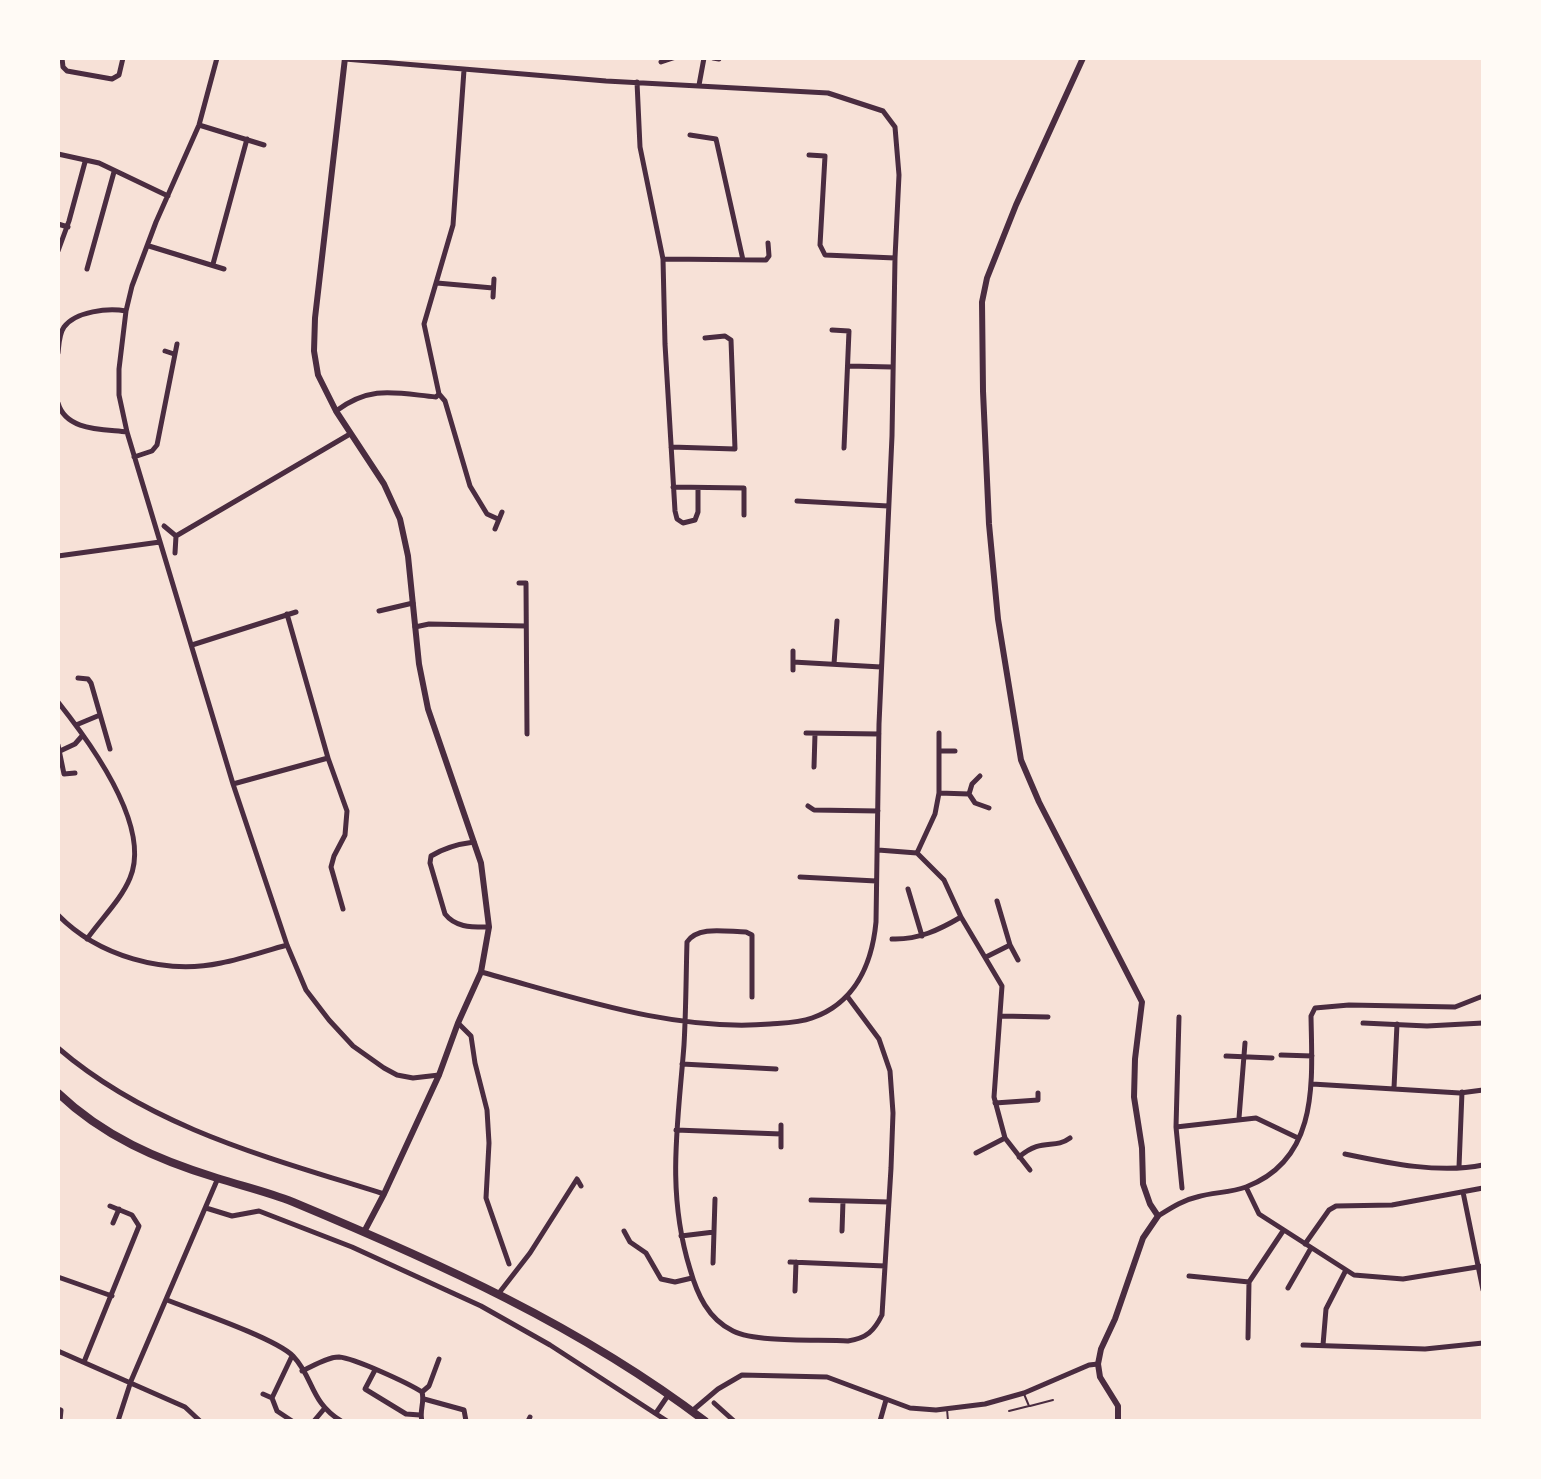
<!DOCTYPE html>
<style>
body{margin:0}
#map{position:relative;width:1541px;height:1479px;overflow:hidden;background:#f7e1d7;font-family:"Sofia Sans Condensed",sans-serif}
canvas{display:block}
.frame{position:absolute;inset:0;border:60px solid #fffaf5;pointer-events:none}
</style>
<div id="map">
<canvas width="1541" height="1479"></canvas>
<div class="frame"></div>
</div>
<script>
const context = document.querySelector('canvas').getContext('2d');
context.lineJoin = 'round';
function strokePath(path, color, width, dash) {
  context.strokeStyle = color;
  context.lineWidth = width;
  context.lineCap = dash ? 'butt' : 'round';
  context.setLineDash(dash || []);
  context.stroke(path);
}
const service = new Path2D(`
 M1030 1406 1053 1400
 M947 1409 948 1421
 M1009 1411 1029 1406 1024 1394`);
const minor = new Path2D(`
 M62 58 63 67 67 71 112 79 119 75 123 58
 M217 58 199 125 156 222 132 286 126 311 119 369V395L127 432 233 784 287 945 306 990 329 1020 353 1046 384 1068 397 1075 413 1078 439 1075
 M713 58 719 59
 M345 59 606 81 828 93 883 111 895 127 899 175 895 258 892 436 879 724 876 922C872 964 855 1003 812 1018 799 1023 784 1023 770 1024 673 1032 574 997 481 972
 M661 62 673 58
 M637 82 640 147 663 259 665 344 675 511 677 519 683 523 695 520 698 512V488
 M699 85 704 58
 M199 125 264 145
 M690 135 716 139 743 260
 M58 154 99 163 168 196
 M809 155 825 156 820 245 825 255 895 258
 M58 224 68 227
 M149 246 224 269
 M58 251 69 221 85 162
 M663 259 766 260 769 256 768 243
 M213 264 247 139
 M87 269 114 172
 M437 283 493 288
 M493 297 494 279
 M832 330 849 331 844 448
 M165 351 174 354
 M58 353C59 345 59 334 64 327 76 311 108 308 126 311
 M848 366 892 367
 M439 394 424 324 453 225 464 70
 M439 394 445 401 470 486 487 514 498 519
 M58 403C66 431 102 429 127 432
 M336 411C371 385 395 393 436 397L439 394
 M671 447 735 449 731 340 725 336 705 338
 M134 457 152 451 157 445 177 344
 M673 487 744 488V515
 M797 501 888 506
 M164 526 176 536 175 553
 M495 529 502 512
 M176 536 350 434
 M58 556 160 542
 M519 583H526L527 734
 M379 611 413 603
 M415 627 429 624 526 626
 M192 645 296 612
 M793 651V670
 M793 662 881 667
 M834 664 837 621
 M78 678 88 679 91 683 110 749
 M58 702C89 741 152 826 130 878 121 900 101 919 87 939
 M76 725 100 715
 M806 733 879 734
 M58 745 64 774 75 773
 M60 751 75 744 82 736
 M940 751H955
 M328 758 347 811 345 835 334 856 331 867 343 909
 M814 767 815 734
 M980 776 972 784 969 794 975 803 989 808
 M233 784 328 758 287 614
 M939 793 969 794
 M808 806 814 810 878 811
 M474 842C458 844 444 848 431 856L430 863 445 914C456 928 472 927 489 927
 M878 850 917 853 944 880 961 917 1002 986 994 1097 1005 1138 1030 1170
 M917 853 935 814 939 793V733
 M800 877 876 881
 M908 889 922 936
 M997 901 1010 945 1018 960
 M58 915C98 956 164 975 221 963 243 959 265 951 287 945
 M892 939C918 940 939 930 961 917
 M986 957 1010 945
 M752 997V935L746 932C728 932 698 925 687 942 686 976 686 1011 684 1045 678 1124 666 1191 690 1269 697 1294 708 1319 733 1331 757 1343 820 1339 848 1341 867 1338 874 1331 882 1315L891 1168 893 1113 890 1071 879 1039 847 996
 M1001 1016 1048 1017
 M1179 1017 1176 1127 1182 1188
 M458 1023 471 1036 475 1063 487 1110 489 1143 486 1198 509 1264
 M1363 1023 1427 1026 1483 1023
 M58 1048C151 1128 270 1158 384 1194
 M1281 1055 1312 1056
 M1226 1056 1272 1058
 M682 1064 776 1069
 M1312 1084 1460 1093 1483 1090
 M1394 1088 1397 1024
 M995 1103 1038 1100V1093
 M1239 1118 1245 1043
 M1176 1127 1256 1118 1298 1138
 M676 1130 781 1134
 M781 1147V1125
 M976 1153 1005 1138
 M1345 1154C1388 1163 1439 1174 1483 1165
 M1019 1157C1042 1137 1054 1150 1070 1138
 M1459 1167 1462 1092
 M1246 1187 1259 1214 1354 1275 1403 1279 1483 1266
 M1463 1192 1483 1290
 M811 1200 889 1202
 M206 1208 232 1216 259 1211 352 1247 481 1306 550 1345 667 1421
 M1158 1216C1171 1208 1183 1200 1197 1197 1213 1192 1230 1193 1246 1187 1320 1159 1312 1080 1311 1016L1315 1008 1349 1005 1455 1007 1483 996
 M113 1223 119 1209
 M624 1231 630 1242 646 1253 661 1279 675 1282 692 1278
 M842 1231 843 1201
 M681 1236 714 1232
 M1305 1244 1329 1210 1336 1206 1392 1205 1483 1188
 M790 1262 885 1266
 M713 1263 715 1199
 M1189 1276 1249 1282 1283 1231
 M58 1277 112 1296
 M1288 1288 1311 1248
 M795 1291 796 1262
 M499 1293 530 1253 577 1179 581 1186
 M167 1300C195 1311 275 1338 293 1356 314 1378 310 1402 341 1421
 M1248 1338 1249 1282
 M1303 1345 1425 1349 1483 1343
 M1323 1345 1326 1309 1346 1270
 M58 1351 185 1407 200 1421
 M84 1362 139 1226 132 1215 110 1206
 M375 1370 365 1389 406 1414 420 1415
 M302 1371C313 1366 327 1357 339 1357 354 1358 408 1383 422 1392 425 1402 419 1411 422 1421
 M422 1392 429 1386 439 1359
 M263 1394 272 1398 277 1411 292 1421
 M272 1398 292 1356
 M424 1399 464 1410 466 1421
 M714 1403 734 1421
 M58 1409 61 1410 60 1421
 M692 1411 718 1389 742 1375 827 1377 910 1408 936 1410 985 1404 1024 1393 1089 1365 1098 1364
 M656 1413 669 1394
 M118 1421 131 1381 218 1178
 M314 1421 324 1409
 M528 1421 530 1417
 M880 1421 886 1400`);
const tertiary = new Path2D(`
 M345 58 315 318 314 351 318 375 336 411 384 484 400 519 408 556 419 664 428 709 481 863 489 927 481 972 458 1023 439 1075 384 1194 364 1232
 M1083 58 1016 205 987 278 982 302 983 391 989 524 998 619 1021 760 1039 802 1142 1002 1135 1059 1134 1097 1142 1148 1143 1184 1150 1204 1158 1216 1143 1238 1115 1319 1101 1349 1098 1364 1100 1377 1118 1406V1421`);
const primary = new Path2D(`
 M58 1093C103 1136 158 1160 217 1178 242 1186 268 1192 293 1202 437 1262 580 1326 705 1421`);
strokePath(service, '#4a2c40', 2);
strokePath(minor, '#4a2c40', 5);
strokePath(tertiary, '#4a2c40', 6);
strokePath(primary, '#4a2c40', 8);
</script>
